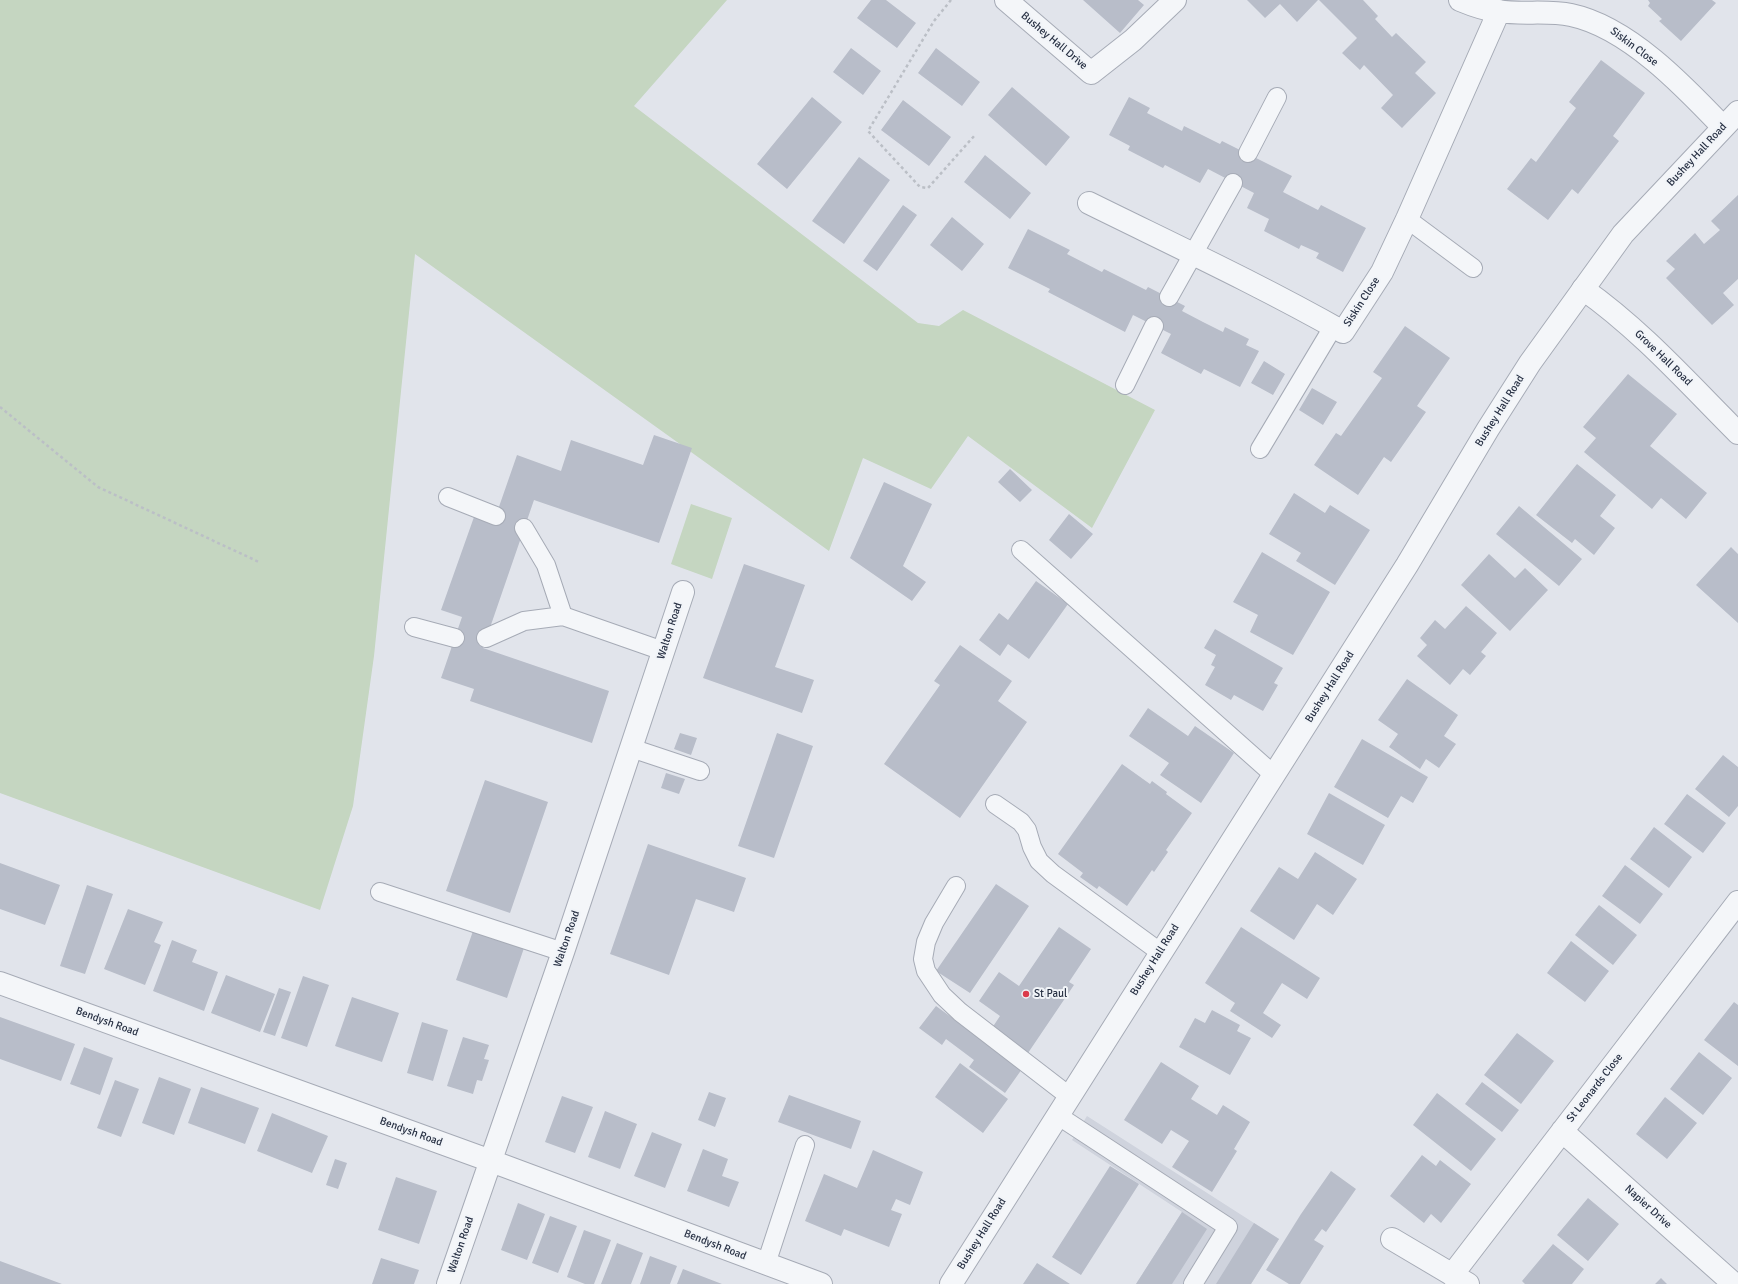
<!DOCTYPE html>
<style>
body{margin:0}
canvas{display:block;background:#e1e4eb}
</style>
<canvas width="1738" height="1284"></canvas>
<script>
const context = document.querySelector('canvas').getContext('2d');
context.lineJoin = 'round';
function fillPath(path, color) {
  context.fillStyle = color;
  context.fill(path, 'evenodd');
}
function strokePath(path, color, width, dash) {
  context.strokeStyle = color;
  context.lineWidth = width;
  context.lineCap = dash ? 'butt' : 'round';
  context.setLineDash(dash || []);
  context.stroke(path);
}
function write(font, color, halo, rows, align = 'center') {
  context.font = font + ' Signika,sans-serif';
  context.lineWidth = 4;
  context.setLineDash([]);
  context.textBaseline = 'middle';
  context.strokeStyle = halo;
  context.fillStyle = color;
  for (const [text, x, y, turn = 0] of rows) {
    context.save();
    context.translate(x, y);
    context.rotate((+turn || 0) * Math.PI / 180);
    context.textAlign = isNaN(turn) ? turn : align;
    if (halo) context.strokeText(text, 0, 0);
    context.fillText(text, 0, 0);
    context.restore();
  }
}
const built = new Path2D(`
 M1087 1116 1279 1239 1251 1284H1136L1182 1212 1072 1140Z`);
const green = new Path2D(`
 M0 0H727L634 106 918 323 939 326 963 310 1155 410 1092 528 968 436 931 489 863 458 829 551 415 254 374 656 353 806 320 910 0 793Z
 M691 504 732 518 712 579 671 564Z`);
const building = new Path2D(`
 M871 0H886L916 23 897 48 857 18Z
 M1083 0H1138L1144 5 1120 33Z
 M1247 0H1318L1297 22 1280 4 1265 18Z
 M1319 0H1363L1378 16 1375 19 1392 37 1396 33 1426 62 1415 73 1436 93 1402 128 1381 108 1393 95 1364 65 1360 70 1342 53 1357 38Z
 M1648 0H1712L1716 3 1681 41 1659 21 1662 19 1648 6 1650 3Z
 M851 48 881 71 863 95 833 72Z
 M936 48 980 82 962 106 918 73Z
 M1601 60 1645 93 1613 136 1619 141 1578 194 1572 189 1548 220 1507 189 1531 158 1536 162 1576 108 1569 102Z
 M1012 87 1070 137 1046 166 988 115Z
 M812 97 842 122 787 189 757 164Z
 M1129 97 1150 108 1147 113 1182 131 1184 126 1220 144 1222 141 1292 176 1283 192 1318 210 1321 205 1366 228 1343 272 1316 258 1319 253 1301 245 1299 249 1264 231 1269 219 1247 208 1254 193 1208 169 1200 183 1165 165 1163 168 1128 150 1130 146 1109 135Z
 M903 100 951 137 929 166 881 130Z
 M985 155 1031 193 1010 219 964 182Z
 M859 157 890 180 844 244 812 221Z
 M1738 195V279L1723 293 1734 305 1712 325 1666 278 1675 269 1666 261 1695 233 1704 244 1720 230 1711 221Z
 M903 205 917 215 877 271 863 261Z
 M952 217 984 244 962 271 930 245Z
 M1028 229 1070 250 1067 254 1102 272 1104 269 1146 290 1148 287 1185 306 1182 311 1203 322 1223 332 1225 327 1249 339 1246 345 1259 351 1240 387 1204 369 1201 374 1161 353 1171 334 1133 315 1125 332 1048 292 1050 289 1008 268Z
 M1405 326 1450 358 1417 406 1426 412 1391 462 1384 457 1358 495 1314 465 1336 433 1341 436 1382 378 1373 372Z
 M1264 361 1285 374 1273 395 1251 383Z
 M1628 374 1677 414 1650 446 1707 493 1686 519 1661 498 1652 509 1584 452 1596 438 1583 427Z
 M1312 388 1337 402 1323 425 1299 410Z
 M654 435 692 448 659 543 534 500 483 648 609 691 592 743 470 701 474 689 441 678 462 617 441 610 474 517 493 524 517 455 561 471 571 440 643 465Z
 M1577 464 1616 495 1600 516 1615 528 1594 555 1575 539 1572 543 1536 515Z
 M1010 469 1032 490 1020 502 998 482Z
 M884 482 932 504 903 566 926 582 912 601 850 558Z
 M1294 493 1325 513 1330 505 1370 530 1335 585 1296 561 1301 553 1269 534Z
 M1519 506 1582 559 1559 586 1496 534Z
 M1069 514 1093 534 1071 559 1049 540Z
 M1731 547 1738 554V623L1696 585Z
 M1262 552 1330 592 1293 655 1250 632 1258 615 1233 602Z
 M1489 554 1515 578 1525 568 1548 590 1510 631 1461 585Z
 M744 564 805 585 775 667 814 680 802 713 703 678Z
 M1036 581 1068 604 1029 659 1008 644 1000 656 979 640 999 613 1008 620Z
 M1466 606 1497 633 1481 652 1486 656 1470 675 1463 669 1450 685 1417 656 1427 645 1420 638 1435 620 1445 629Z
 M1215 629 1283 668 1274 683 1278 685 1263 711 1234 695 1231 700 1205 685 1215 667 1211 665 1216 655 1204 648Z
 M960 645 1012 681 998 701 1027 722 960 818 884 764 940 685 934 681Z
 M1407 679 1458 715 1444 736 1456 744 1439 768 1426 759 1420 769 1389 747 1398 734 1378 720Z
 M1148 708 1188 736 1195 726 1234 753 1201 803 1160 775 1169 763 1129 736Z
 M680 733 697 738 691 755 674 749Z
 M777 733 813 746 774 858 738 846Z
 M1362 739 1428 777 1413 803 1401 796 1388 818 1334 787Z
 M1723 755 1738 767V806L1729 817 1695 789Z
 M1122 764 1150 784 1152 781 1167 792 1166 794 1192 813 1166 850 1168 852 1154 872 1152 870 1127 906 1099 886 1097 889 1080 877 1083 873 1058 854Z
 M666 773 685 779 679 794 661 788Z
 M485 780 548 802 510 913 446 891Z
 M1329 793 1385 825 1363 865 1307 834Z
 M1687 794 1726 823 1703 853 1664 824Z
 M1654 827 1692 857 1669 888 1630 859Z
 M648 844 746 878 734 912 696 899 669 975 610 954Z
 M1315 852 1357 879 1333 915 1317 904 1294 940 1250 911 1279 867 1298 879Z
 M0 863 60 885 45 925 0 909Z
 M1625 865 1663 894 1640 924 1602 896Z
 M996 884 1029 906 970 993 936 971Z
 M87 885 113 894 85 974 60 966Z
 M1599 905 1637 935 1613 965 1575 935Z
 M128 909 163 922 154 942 161 945 145 985 104 969Z
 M1059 927 1091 949 1069 982 1074 985 1028 1053 992 1028 1000 1016 979 1001 999 972 1019 986Z
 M1241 927 1320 978 1307 999 1282 983 1263 1013 1281 1025 1272 1038 1230 1011 1235 1003 1205 983Z
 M473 931 524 948 507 998 456 980Z
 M172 940 197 950 192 962 218 972 204 1011 153 991Z
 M1571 941 1609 971 1585 1002 1547 973Z
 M226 975 275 994 260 1032 211 1013Z
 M303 976 329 985 307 1047 281 1038Z
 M279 988 291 992 275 1036 263 1032Z
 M352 997 399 1013 382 1062 335 1046Z
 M1734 1002 1738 1005V1066L1704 1040Z
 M936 1006 1022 1069 1005 1093 969 1067 974 1060 946 1039 942 1045 919 1028Z
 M1212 1010 1240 1025 1237 1031 1251 1038 1230 1075 1179 1047 1195 1018 1205 1023Z
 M0 1017 75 1044 61 1081 0 1059Z
 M422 1022 448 1030 433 1081 407 1073Z
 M1517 1033 1554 1061 1521 1104 1484 1075Z
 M463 1037 489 1045 484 1059 489 1060 482 1081 477 1080 473 1094 447 1086Z
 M84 1047 113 1058 100 1095 70 1084Z
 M1699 1052 1732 1078 1703 1115 1670 1089Z
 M1161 1062 1199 1086 1191 1099 1217 1115 1223 1105 1250 1122 1234 1149 1237 1151 1212 1192 1172 1167 1189 1141 1171 1130 1162 1144 1124 1120Z
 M960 1063 1008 1099 983 1133 935 1097Z
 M159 1077 191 1089 174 1135 142 1123Z
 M115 1080 139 1089 121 1137 97 1128Z
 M1482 1082 1519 1110 1502 1132 1465 1104Z
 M201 1087 259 1108 245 1144 188 1123Z
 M709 1092 726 1098 715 1127 698 1120Z
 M1437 1093 1496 1139 1471 1171 1413 1125Z
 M789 1095 861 1121 851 1149 778 1122Z
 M562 1096 593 1107 575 1153 545 1142Z
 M1665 1097 1697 1123 1667 1159 1636 1134Z
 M605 1111 637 1124 620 1169 588 1157Z
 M272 1113 328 1136 312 1173 257 1151Z
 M652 1132 682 1144 665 1188 634 1176Z
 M703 1149 728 1159 722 1176 739 1182 729 1207 687 1191Z
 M873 1150 923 1172 910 1205 896 1199 891 1210 902 1214 889 1247 844 1229 841 1236 805 1221 824 1174 857 1188Z
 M1422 1155 1436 1166 1440 1160 1471 1184 1441 1223 1431 1214 1424 1223 1390 1196Z
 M335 1159 347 1163 338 1189 326 1185Z
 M1110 1166 1139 1184 1081 1275 1052 1257Z
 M1331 1171 1356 1189 1326 1232 1322 1229 1314 1240 1324 1246 1300 1284H1289L1266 1270 1301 1214Z
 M396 1177 437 1191 419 1244 378 1230Z
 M1588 1198 1619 1224 1588 1261 1557 1235Z
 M518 1203 545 1214 527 1260 501 1250Z
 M1182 1212 1207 1229 1172 1284H1136Z
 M550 1216 577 1226 558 1273 532 1263Z
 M1254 1223 1279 1239 1251 1284H1216Z
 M584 1230 611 1240 594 1284H585L567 1277Z
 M617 1243 643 1253 631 1284H601Z
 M1553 1244 1584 1269 1572 1284H1525L1522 1281Z
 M650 1256 677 1266 670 1284H640Z
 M381 1258 419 1270 414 1284H372Z
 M0 1261 62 1284H0Z
 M1037 1263 1070 1284H1023Z
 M683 1269 722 1284H677Z
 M1661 1278 1667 1284H1655Z`);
const path = new Path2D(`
 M951 0 934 21 868 131 920 187 928 188 975 135
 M0 407 98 487 259 562`);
const service = new Path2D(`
 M1248 153 1277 97
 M1407 219 1473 268
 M1169 297 1233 183
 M1125 385 1154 326
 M1260 449 1333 327
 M448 497 496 516
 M524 528 546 565 563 616
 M1021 550 1274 775
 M414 627 455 638
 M486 638 524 621 563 616 663 651
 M631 748 700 771
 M995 804 1021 822 1027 830 1032 847 1039 861 1053 874 1160 952
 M956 886 934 923 926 942 923 959 926 971 942 995 960 1012 1069 1096
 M380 892 563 952
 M1057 1115 1228 1227 1193 1284
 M766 1264 805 1145`);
const minor = new Path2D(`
 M1006 0 1091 73 1133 40 1175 0
 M1460 0C1472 5 1485 10 1498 11 1522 15 1547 10 1571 15 1628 27 1684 86 1723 127
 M1089 203C1174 245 1260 285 1343 332L1382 272 1407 219 1499 11
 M1583 289C1640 329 1688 383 1738 433
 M0 983 491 1161 821 1284
 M1562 1131 1734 1284
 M1392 1239 1468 1284
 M1452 1275 1738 902
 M448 1284 563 952 683 592`);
const tertiary = new Path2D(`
 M951 1284 1407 565 1488 429 1530 363 1623 234 1738 112`);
const markers = [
 [1026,994,4,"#db3b4b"]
];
const streetNames = [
 ["Bushey Hall Drive",1054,41,40],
 ["Siskin Close",1634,47,37],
 ["Bushey Hall Road",1697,155,-47],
 ["Siskin Close",1362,302,-57],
 ["Grove Hall Road",1663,358,44],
 ["Bushey Hall Road",1500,411,-58],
 ["Walton Road",670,631,-72],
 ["Bushey Hall Road",1330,687,-58],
 ["Walton Road",567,939,-71],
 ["Bushey Hall Road",1155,960,-58],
 ["Bendysh Road",107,1022,20],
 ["St Leonards Close",1595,1088,-52],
 ["Bendysh Road",411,1132,20],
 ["Napier Drive",1648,1207,42],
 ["Bushey Hall Road",982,1234,-58],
 ["Walton Road",461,1245,-71],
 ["Bendysh Road",715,1245,21]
];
const poiNames = [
 ["St Paul",1034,994]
];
fillPath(built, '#cfd3dd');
fillPath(green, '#c5d6c1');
fillPath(building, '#b8bdc9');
strokePath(service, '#a6abb6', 20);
strokePath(minor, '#a6abb6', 24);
strokePath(tertiary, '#a6abb6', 24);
strokePath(path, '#bbbfc6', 2.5, [3, 3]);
strokePath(service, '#f4f6f9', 18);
strokePath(minor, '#f4f6f9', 22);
strokePath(tertiary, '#f4f6f9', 22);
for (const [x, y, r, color] of markers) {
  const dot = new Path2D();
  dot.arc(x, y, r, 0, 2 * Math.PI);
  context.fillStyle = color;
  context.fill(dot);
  strokePath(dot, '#f1f4f8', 1.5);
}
write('11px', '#283144', '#f1f4f8', streetNames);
write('11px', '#283144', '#f1f4f8', poiNames, 'left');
</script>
